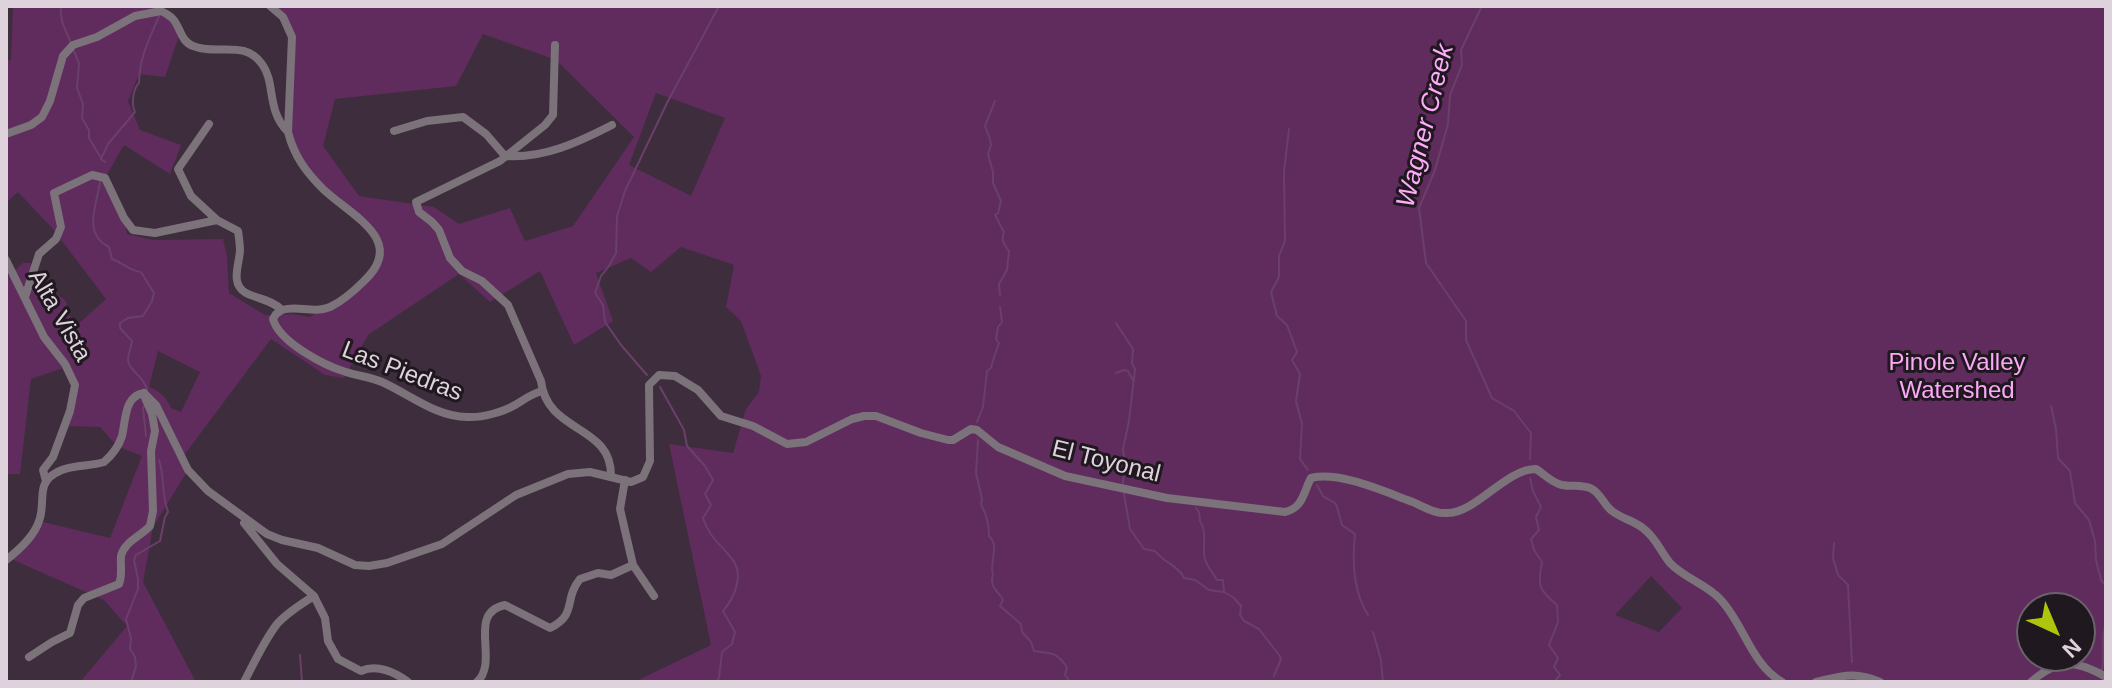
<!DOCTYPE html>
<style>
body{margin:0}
#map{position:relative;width:2112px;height:688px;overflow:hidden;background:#3e2d3d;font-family:Helvetica,sans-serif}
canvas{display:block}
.frame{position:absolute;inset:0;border:8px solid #ded2dd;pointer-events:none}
.north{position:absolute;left:2016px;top:592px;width:80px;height:80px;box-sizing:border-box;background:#20181f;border:2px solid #6c626b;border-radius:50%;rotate:136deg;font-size:22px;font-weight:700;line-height:32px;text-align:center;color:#ded2dd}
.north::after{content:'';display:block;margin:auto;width:28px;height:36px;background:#adc60d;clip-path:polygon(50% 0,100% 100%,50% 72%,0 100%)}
</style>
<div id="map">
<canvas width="2112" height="688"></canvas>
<div class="frame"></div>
<div class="north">N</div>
</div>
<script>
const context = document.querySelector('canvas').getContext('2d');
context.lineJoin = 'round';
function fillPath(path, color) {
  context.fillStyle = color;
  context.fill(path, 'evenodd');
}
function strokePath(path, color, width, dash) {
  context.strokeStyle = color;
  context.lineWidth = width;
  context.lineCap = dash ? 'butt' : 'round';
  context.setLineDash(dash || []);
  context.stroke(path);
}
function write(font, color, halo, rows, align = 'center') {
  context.font = font + ' Helvetica,sans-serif';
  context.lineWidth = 6;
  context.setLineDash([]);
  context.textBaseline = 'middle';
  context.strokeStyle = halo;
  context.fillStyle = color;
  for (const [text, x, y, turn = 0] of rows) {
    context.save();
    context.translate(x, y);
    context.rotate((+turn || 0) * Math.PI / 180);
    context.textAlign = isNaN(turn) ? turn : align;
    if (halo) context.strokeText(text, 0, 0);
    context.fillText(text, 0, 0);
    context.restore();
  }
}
const green = new Path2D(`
 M13 6H160L161 11 180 33 165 77 139 74 128 101 140 130 181 145 170 174 124 145 105 178 124 218 127 234 153 240 223 239 227 257 229 293 265 315 292 314 310 317 318 311 330 307 372 274 379 243 326 191 292 148 290 29 270 6H2106V682H634L711 645 669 444 733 453 746 409 759 392 761 376 741 321 726 307 734 265 681 247 651 272 631 258 596 273 613 321 574 345 540 271 490 302 459 274 368 335 344 378 325 375 271 339 182 458 188 470 153 527 143 582 196 682H80L127 626 104 600 9 558 39 521 110 538 142 456 117 446 100 427 64 426 75 385 66 367 31 379 20 474H6V278L23 263H30L51 289 66 301 70 317 76 326 106 299 52 228 18 192 6 203V61L11 60ZM483 34 556 60 634 137 573 226 525 241 510 208 459 224 434 207 359 196 323 146 335 99 456 86ZM656 93 725 118 691 196 629 165ZM158 351 200 372 181 412 171 408C166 397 160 391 149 387ZM1651 576 1682 608 1659 632 1615 615ZM2032 608H2080V656H2032Z`);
const stream = new Path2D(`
 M61 6C59 20 66 30 71 43
 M1481 8 1461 50 1462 65 1450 95 1448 124 1435 170 1419 208 1426 263 1466 321V340L1492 398 1514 411 1531 433 1530 459
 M73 49 79 63 77 88 83 104 82 118 89 130V138L101 158
 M995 101 985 126 990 139 991 145 988 154 993 172V183L1001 201 998 213 995 215 1004 232C1001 240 1004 245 1009 251L1007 270 999 284 1000 295
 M1289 129 1284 172 1285 241 1279 256V277L1271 292 1277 316 1287 325 1297 352 1292 360 1300 374 1296 401 1302 424 1300 459 1308 470
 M105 162 101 159 108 144 135 112C131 104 133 89 139 83 139 58 150 37 160 14
 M100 182C97 204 82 234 109 247L112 259C123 263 130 271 141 272L154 293 152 301 143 316 128 318 120 323V328L132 341C131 347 128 355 128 361 130 372 146 377 148 394
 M1116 323 1133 349 1132 363 1135 369 1129 421 1123 449 1125 462 1123 483
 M1116 373 1124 370 1128 371 1133 380
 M647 375 621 345 605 322 603 305 595 293 601 276 609 266 616 253 617 216 625 191 668 101 719 6
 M660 387 684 430 687 446 705 466 713 480 705 494 711 505 703 518C710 539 720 543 732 559 745 575 734 598 723 611L735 632 732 644 722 652 719 678 716 682
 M145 404 143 408 146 436
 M2051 406 2056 429 2058 458 2070 471 2075 503 2089 520 2095 541 2096 560 2101 580 2106 586
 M977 422 983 407 987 371 991 368C993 359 996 352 999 343L996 339 998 327 1002 322 1000 307
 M978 440 976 473 982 499 981 504C986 515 989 522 989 536 1000 546 989 562 993 575 989 588 998 590 1003 600L1000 606 1021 624 1022 632 1031 642 1034 651C1052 654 1055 651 1067 667L1065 675 1070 682
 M1530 478 1533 491 1541 507 1536 517 1539 530 1531 539 1534 550 1542 562C1537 586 1539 590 1557 605L1558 622 1549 645 1558 658 1554 667 1560 675 1554 682
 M1317 485 1323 496 1336 504 1342 525 1355 534C1352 561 1353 591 1368 615
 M1124 494 1130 529 1144 549 1155 551C1163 562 1179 566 1184 578L1195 580 1209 590 1224 592 1234 598 1241 606 1240 615 1244 621 1259 629 1279 655 1281 659 1274 676
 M1196 508 1199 512 1200 521C1207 532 1203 543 1204 555 1205 565 1212 571 1217 580H1223L1224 592
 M1834 543 1833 558 1838 575 1848 585 1852 662
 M1373 632 1381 660 1383 682
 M300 655 302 682
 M2101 673C2107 656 2099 639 2106 623
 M1278 681V682
 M131 682 136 666 135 657 130 649 131 638 126 619 138 589V579L134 560 136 555 160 541 165 517 168 512C161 493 165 478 159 460`);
const street = new Path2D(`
 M270 6 283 17 292 37 288 132C294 156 306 172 323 189 350 215 408 240 364 281 354 291 343 301 330 307 313 314 298 305 282 310
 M555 45 553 115 545 125 500 161 416 202 419 212 432 222 439 230 450 258 462 271 482 281 508 305 541 381C547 434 612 424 611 476
 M209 124 178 169 191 196 217 220
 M394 131 427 121 463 117 486 134 505 156C543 159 579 142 612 125
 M6 134 31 125 42 117 50 101 63 56 73 45 97 37 135 16 161 11C165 13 169 15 172 18 181 27 180 41 193 46 218 56 244 39 262 64 276 83 266 110 288 132
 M6 260 44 337 65 364 75 385 70 411 53 457 43 470 46 481
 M25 297 39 254 56 239 61 227 54 193 92 175 105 178 124 218 133 230 155 233 217 220 238 231C239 238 240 244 240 251 239 265 230 284 246 293 258 299 272 300 282 310
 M282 310 276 314 273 319C279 342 325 366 346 372 358 376 371 377 382 382 409 394 436 417 467 417 482 418 503 412 515 405 525 399 531 394 542 391
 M144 393 156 405 188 470 208 491 267 534 282 540 318 548 355 565 369 566 387 563 442 544 516 495 568 474 590 472 631 482 643 477 650 461 649 385 659 375 675 376 698 390 721 416 753 426 787 444 806 442 852 419 864 416H876L921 433 948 440H953L971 429 977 430 998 447 1065 476 1167 498 1285 512C1303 508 1303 493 1311 478 1340 471 1385 492 1413 502 1423 507 1436 514 1448 513 1477 512 1506 469 1536 469 1544 474 1552 483 1562 485 1571 487 1583 484 1592 489 1601 494 1604 505 1612 511 1622 519 1635 521 1644 529 1656 538 1661 552 1670 563 1684 578 1706 584 1720 599 1744 624 1750 663 1782 682
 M625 480 620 509 633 565 654 596
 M244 523 277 564 314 596 325 618 328 641 338 659 361 671C377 664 395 672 408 682
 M6 560C19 550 34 537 39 521 46 504 36 485 54 474 69 464 88 467 104 462 112 455 119 446 122 436 126 420 124 396 144 393
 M29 657 52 642 70 633 78 605 84 598 119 584C123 574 120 566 121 556 124 542 141 536 150 526L153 511 151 451 155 431 152 414 145 398
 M244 682C254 663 264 641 277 624 287 613 301 604 314 596
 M477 682C500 661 466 613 505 605L550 628C578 614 563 600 580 579L598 573 611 575 633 565
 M1816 682C1842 676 1855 671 1880 682
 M2031 682C2058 658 2076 660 2106 677`);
const streetNames = [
 ["Alta Vista",59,316,60],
 ["Las Piedras",402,372,21],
 ["El Toyonal",1106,462,14]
];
const parkNames = [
 ["Pinole Valley",1957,363],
 ["Watershed",1957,391]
];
const waterNames = [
 ["Wagner Creek",1426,126,-76]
];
fillPath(green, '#5f2c5d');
strokePath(stream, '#6a406a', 2);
strokePath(street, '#7b727a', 8);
write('24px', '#ded2dd', '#20181f', streetNames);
write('24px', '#fba8f7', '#20181f', parkNames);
write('italic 26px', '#feabfa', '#20181f', waterNames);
</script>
